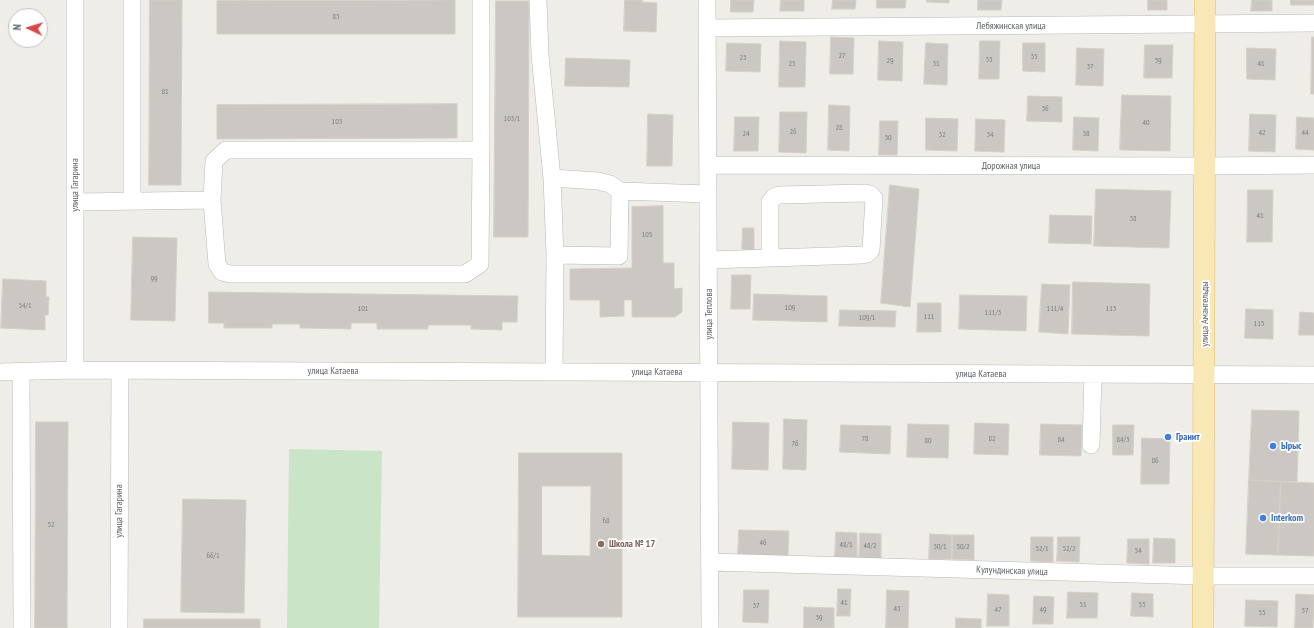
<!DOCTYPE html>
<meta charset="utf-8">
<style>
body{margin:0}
#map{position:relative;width:1314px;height:628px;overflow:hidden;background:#efede8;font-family:"PT Sans Narrow",sans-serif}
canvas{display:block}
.north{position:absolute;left:8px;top:8px;width:40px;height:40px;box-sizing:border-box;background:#fff;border:1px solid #bfc1c2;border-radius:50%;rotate:274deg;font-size:11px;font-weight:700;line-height:16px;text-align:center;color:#5f6366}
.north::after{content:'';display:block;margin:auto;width:14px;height:18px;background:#d84846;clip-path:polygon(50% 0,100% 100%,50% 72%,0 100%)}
</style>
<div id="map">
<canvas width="1314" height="628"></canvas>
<div class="north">N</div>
</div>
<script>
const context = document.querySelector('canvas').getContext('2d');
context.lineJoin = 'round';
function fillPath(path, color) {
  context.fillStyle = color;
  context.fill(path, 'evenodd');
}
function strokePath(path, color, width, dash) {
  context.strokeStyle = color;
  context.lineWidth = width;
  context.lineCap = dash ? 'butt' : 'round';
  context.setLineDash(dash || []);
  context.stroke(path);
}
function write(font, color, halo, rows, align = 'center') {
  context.font = font + ' "PT Sans Narrow",sans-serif';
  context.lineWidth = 3.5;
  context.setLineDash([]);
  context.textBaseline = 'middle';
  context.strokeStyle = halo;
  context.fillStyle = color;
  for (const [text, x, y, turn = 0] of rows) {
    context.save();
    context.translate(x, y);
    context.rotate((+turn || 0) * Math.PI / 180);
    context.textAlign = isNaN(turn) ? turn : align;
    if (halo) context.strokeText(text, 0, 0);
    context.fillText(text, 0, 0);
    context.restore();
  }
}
const green = new Path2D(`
 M289 449 382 451 379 628H287Z`);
const building = new Path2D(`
 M150 0H182L181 185H149Z
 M455 0V34H217V1Z
 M625 0H642V2L657 3 656 32 624 31Z
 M731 0H754L753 12H731Z
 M781 0H804V11H780Z
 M833 0H856L855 9H832Z
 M877 0H906L905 8H877Z
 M927 0H949V3L927 2Z
 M978 0H1002L1001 10H978Z
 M1148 0H1167V10H1148Z
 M1252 0H1272V11H1251Z
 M1291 0H1314V5H1291Z
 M496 1H529L528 237H494Z
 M831 37 854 38 853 74H830Z
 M1312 37H1314V94H1311Z
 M780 41 806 42 805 87H779Z
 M879 41 903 42 902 81 878 80Z
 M980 41H1000L999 79H979Z
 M727 43 761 44 760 72 726 71Z
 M926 43 948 44 947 85 924 84Z
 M1023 43H1045V72L1023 71Z
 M1145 45H1173L1172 78H1144Z
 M1077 48 1104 49 1103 86 1076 85Z
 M1247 48 1276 49 1275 80 1247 79Z
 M566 58 630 60 629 87 565 86Z
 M1122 95 1171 96 1170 151 1120 150Z
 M1028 96 1062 97V122L1027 121Z
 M457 104V138L217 139V105Z
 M829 105 850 106 849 151 828 150Z
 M780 112H807L806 153 779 152Z
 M648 114 673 115 672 166H647Z
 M1250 114 1276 115 1275 152 1249 151Z
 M735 117H759L758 151H734Z
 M1074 117 1099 118 1098 151 1073 150Z
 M1297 117 1314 118V150L1296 149Z
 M926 118 958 119 957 151 926 150Z
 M976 119 1005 120 1004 152 975 151Z
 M880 121H898L897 155H879Z
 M890 185 919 189 910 307 881 303Z
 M1096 189 1171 191 1169 248 1094 246Z
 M1248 190H1273L1272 242H1247Z
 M663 206V263H674V289L682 288V312L675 317H632V300H624V316L600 317V300H570V269L632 268V207Z
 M1050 215 1092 216 1091 244 1049 243Z
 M743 228H754V250L742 249Z
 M133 237 177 238 175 321 131 320Z
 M732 275H751L750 309H731Z
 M3 279 46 281V297H49L48 315H45V330L1 328Z
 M1073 282 1150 284 1149 336 1072 334Z
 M1042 284 1070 285 1068 334 1039 332Z
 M209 292 518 296 517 322H502V330L471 329V325H428V329H377V323H351V329L300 328V324H272V328H224V323H209Z
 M754 294 827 296V322L753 320Z
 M960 295 1027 296 1026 331 959 329Z
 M918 303H941V332H917Z
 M1246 309 1273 310V339L1245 338Z
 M840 310 896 311 895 327 839 326Z
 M1300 312 1314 313V335H1299Z
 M1252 410 1299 411 1297 482 1249 480Z
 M784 419 807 420 806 470 783 469Z
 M36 422H68L67 628H35Z
 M733 422 769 423 768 470 732 469Z
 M975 423 1009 424 1008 455 974 454Z
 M908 424 949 425 948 458 907 457Z
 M1041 424 1082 425 1081 456 1040 455Z
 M841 425 891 426 890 454 840 452Z
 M1113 425H1134L1133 455H1113Z
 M1142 438 1170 439 1169 484H1141Z
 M519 453H622V617H518ZM542 486H591L590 556 542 555Z
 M1249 480 1281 482 1278 555 1246 554Z
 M1281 482 1314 483V556L1278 555Z
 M183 499 246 500 244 613 181 612Z
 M739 530 789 531 788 556 738 555Z
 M836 532 857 533V558L835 557Z
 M860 533 881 534V558H859Z
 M930 534 952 535 951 559H929Z
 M953 535H974V560L952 559Z
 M1031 537H1053V562L1031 561Z
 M1058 537H1080L1079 562 1057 561Z
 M1154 538 1175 539V563H1153Z
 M1128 539H1149V564L1127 563Z
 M838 589H851L850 616H837Z
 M744 590H769L768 623 743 622Z
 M887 590 909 591 908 628H886Z
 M1068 592 1098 593 1097 618H1067Z
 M1132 593 1153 594V617L1131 616Z
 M988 594 1009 595V626H987Z
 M1296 594 1314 595 1313 628H1295Z
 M1034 596 1054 597 1053 624H1033Z
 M1246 600 1278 601 1277 627 1245 626Z
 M804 607 834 608V628H804Z
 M956 618 981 619V628H956Z
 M144 619H260V628H144Z`);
const minor = new Path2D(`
 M75 0V370
 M132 0V201
 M538 0 540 55 552 178 555 255 554 372
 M707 0 710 628
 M707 28 1314 23
 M226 150H481L480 264 465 274H230L222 272 217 264 212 200 214 161Z
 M481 150V0
 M708 165 1205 166 1314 165
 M552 178 598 181 610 184 620 191 708 194
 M75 202 212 200
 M555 255 619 256 620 191
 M708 260 862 255 867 254 871 250 874 198 870 194 865 193 779 195 774 197 770 202V258
 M0 372 75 370 1314 375
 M21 372 22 628
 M1091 445 1093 375
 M710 562 1204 576H1314
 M119 628 120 371`);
const major = new Path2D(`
 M1203 628 1205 0`);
const markers = [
 [1168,437,4,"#3f7fe0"],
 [1273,446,4,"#3f7fe0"],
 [1263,518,4,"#3f7fe0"],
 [601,544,4,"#8d6e63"]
];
const numberNames = [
 ["83",336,17],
 ["27",842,56],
 ["35",1034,57],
 ["23",743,58],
 ["33",989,60],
 ["29",890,61],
 ["39",1158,61],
 ["25",792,64],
 ["31",936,64],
 ["41",1261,64],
 ["37",1090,67],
 ["81",165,92],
 ["36",1045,109],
 ["103/1",512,119],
 ["103",337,122],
 ["40",1146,123],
 ["28",839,128],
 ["26",793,132],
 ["42",1262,133],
 ["44",1305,133],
 ["24",746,134],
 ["38",1086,134],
 ["32",942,135],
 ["34",990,135],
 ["30",888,138],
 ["41",1260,216],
 ["38",1133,219],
 ["105",647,235],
 ["99",154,279],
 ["54/1",25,306],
 ["109",790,308],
 ["101",363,309],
 ["111/4",1055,309],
 ["113",1111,309],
 ["111/3",993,313],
 ["111",929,317],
 ["109/1",867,318],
 ["115",1259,324],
 ["78",865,439],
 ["82",992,439],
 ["84",1061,440],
 ["84/3",1123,440],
 ["80",928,441],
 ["76",795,444],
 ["86",1155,461],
 ["68",606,521],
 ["52",51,525],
 ["46",763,543],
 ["48/1",846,545],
 ["48/2",870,546],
 ["50/1",940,547],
 ["50/2",963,547],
 ["52/1",1042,549],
 ["52/2",1069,549],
 ["54",1138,551],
 ["66/1",213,556],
 ["41",844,603],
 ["51",1083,605],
 ["53",1142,605],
 ["37",756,606],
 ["43",897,609],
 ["47",998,610],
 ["49",1043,610],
 ["57",1305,611],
 ["55",1262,613],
 ["39",819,618]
];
const streetNames = [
 ["Лебяжинская улица",1011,26],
 ["Дорожная улица",1011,166],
 ["улица Гагарина",75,185,-90],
 ["улица Теплова",709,314,-90],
 ["улица Амангельды",1205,314,-90],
 ["улица Катаева",333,371],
 ["улица Катаева",657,372],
 ["улица Катаева",981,374],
 ["улица Гагарина",119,511,-90],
 ["Кулундинская улица",1012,571,2]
];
const shopNames = [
 ["Гранит",1176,437],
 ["Ырыс",1281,446],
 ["Interkom",1271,518]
];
const educationNames = [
 ["Школа № 17",609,544]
];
fillPath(green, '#c9e4c7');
fillPath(building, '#cbc8c4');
strokePath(building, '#d4cfc7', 1);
strokePath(minor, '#b5b8bb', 18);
strokePath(major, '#e3bb6d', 22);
strokePath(minor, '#fff', 17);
strokePath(major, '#f7e8b5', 21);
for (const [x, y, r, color] of markers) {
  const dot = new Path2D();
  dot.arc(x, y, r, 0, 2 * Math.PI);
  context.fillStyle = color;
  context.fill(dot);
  strokePath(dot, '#fff', 1.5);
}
write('8px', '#7a7c7e', null, numberNames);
write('10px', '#5f6366', '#fff', streetNames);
write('bold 10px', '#366cbe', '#fff', shopNames, 'left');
write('bold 10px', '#785e54', '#fff', educationNames, 'left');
</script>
